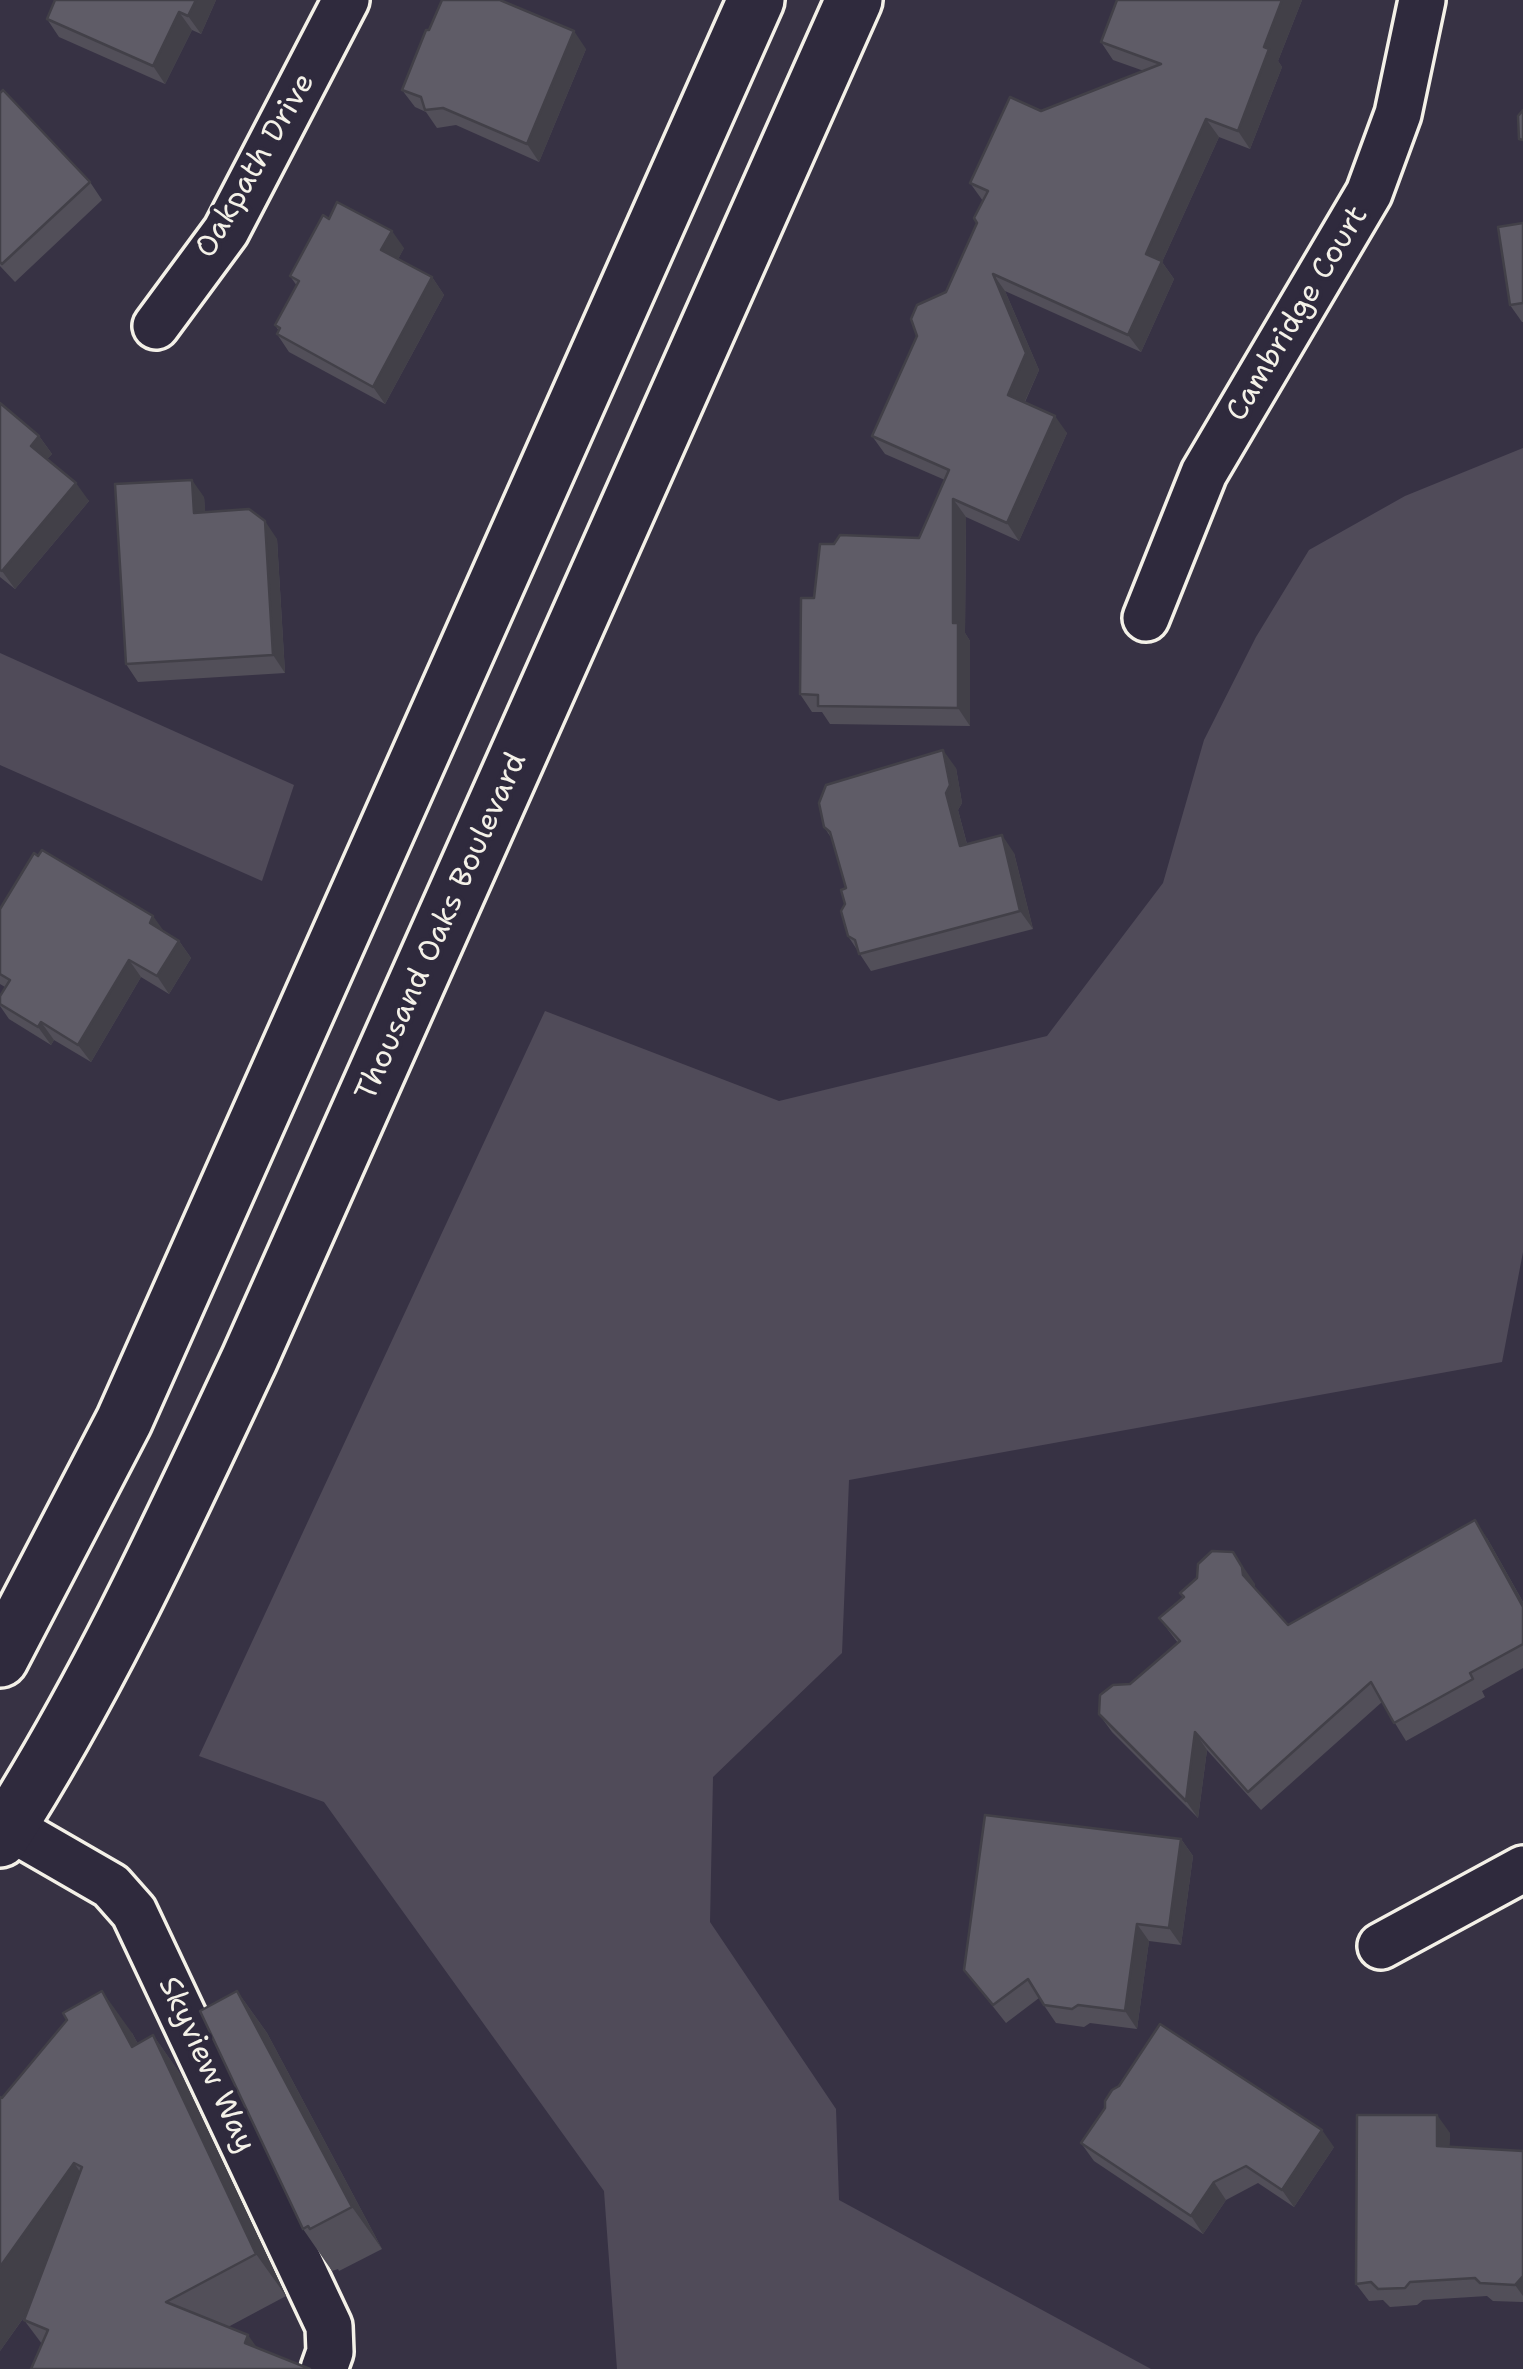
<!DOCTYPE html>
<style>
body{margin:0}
canvas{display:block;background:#373244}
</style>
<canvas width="1523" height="2369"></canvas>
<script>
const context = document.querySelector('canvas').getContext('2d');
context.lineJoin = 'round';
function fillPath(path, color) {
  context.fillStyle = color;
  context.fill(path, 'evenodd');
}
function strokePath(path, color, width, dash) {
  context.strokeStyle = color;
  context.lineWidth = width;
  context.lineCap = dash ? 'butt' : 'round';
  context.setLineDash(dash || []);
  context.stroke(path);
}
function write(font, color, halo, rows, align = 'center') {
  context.font = font + ' "Shantell Sans",sans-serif';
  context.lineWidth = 8;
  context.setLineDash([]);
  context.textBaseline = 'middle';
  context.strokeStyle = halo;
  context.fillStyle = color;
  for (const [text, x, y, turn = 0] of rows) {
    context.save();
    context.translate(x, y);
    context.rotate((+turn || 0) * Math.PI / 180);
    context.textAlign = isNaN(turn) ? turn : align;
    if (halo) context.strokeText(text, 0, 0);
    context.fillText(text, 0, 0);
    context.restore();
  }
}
const green = new Path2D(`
 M1523 448V1252L1502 1362 849 1480 842 1653 713 1777 710 1922 836 2109 839 2200 1151 2369H617L604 2191 324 1802 199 1756 545 1011 779 1101 1047 1036 1163 883 1204 740 1256 637 1309 550 1405 496Z
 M0 653 294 785 262 881 0 765Z`);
const street = new Path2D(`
 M156 326 226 231 346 0
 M1146 618 1204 473 1369 193 1398 114 1422 0
 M0 1822 111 1886 134 1912 329 2326 330 2352 324 2369
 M1381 1946 1523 1869`);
const secondary = new Path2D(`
 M0 1659 124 1421 756 0
 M0 1839C97 1688 173 1522 249 1360L854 0`);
const wall = new Path2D(`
 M55 0H216L201 34 192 30 165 84 59 37 47 19Z
 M1117 0H1302L1278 61 1282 67 1250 149 1219 137 1162 262 1174 279 1141 352 1005 291 1039 370 1025 402 1067 433 1019 541 966 517 965 633 970 641V726L830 724 822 712H812L800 694 814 598 834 544 919 538 945 480 885 454 872 436 917 336 946 292 977 223 983 201 970 183 1041 111 1144 71 1113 60 1101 42Z
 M586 49 539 162 456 125 437 128 426 112 415 107 402 90Z
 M0 93 90 182 102 200 15 282 0 266Z
 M1523 223V322H1522L1510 305Z
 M404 248 398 259 432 277 444 295 385 404 289 352 277 334 279 331 275 325 297 286 290 276Z
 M0 403 39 436 52 454 47 459 89 501 15 589 0 577Z
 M204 497 205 512 277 539 285 673 138 682 126 664Z
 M956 768 962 803 958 810 967 844 1014 853 1033 929 871 971 848 936 845 904 846 888 832 839 824 827Z
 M0 909 164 932 179 941 191 958 169 994 141 977 91 1062 54 1040 51 1045 9 1019 0 1006V996L5 987 0 984Z
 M1487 1538 1523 1602V1668L1482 1691 1485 1697 1406 1741 1382 1702 1261 1810 1207 1750 1198 1818 1112 1732 1099 1714 1130 1684 1178 1643 1159 1618 1183 1598 1197 1578 1255 1584V1589L1288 1625Z
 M1181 1839 1193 1856 1181 1945 1149 1941 1137 2029 1090 2023 1084 2027 1056 2023 1039 1998 1006 2023 964 1970Z
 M237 1991 267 2033 382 2249 339 2271 338 2269 332 2271 303 2229Z
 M132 2033 138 2044 153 2035 183 2078 286 2296 228 2327 42 2344 24 2320 27 2313 0 2351V2097L2 2098Z
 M1450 2133 1449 2146 1523 2151V2302L1493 2301 1487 2296 1423 2300 1417 2305 1390 2307 1383 2300 1369 2301 1356 2284Z
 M1081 2143 1334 2147 1294 2207 1258 2183 1226 2200 1203 2234 1094 2161Z`);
const shadedWall = new Path2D(`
 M196 0H216L201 34 188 16Z
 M1282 0H1302L1278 61 1282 67 1250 149 1238 131 1264 47Z
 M179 12 192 30 165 84 153 66Z
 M574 31 586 49 539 162 527 144Z
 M1206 119 1219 137 1162 262 1174 279 1141 352 1128 335 1146 254Z
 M392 231 404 248 394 267 381 250Z
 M993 274 1005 291 1039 370 1020 412 1008 395Z
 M432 277 444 295 385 404 373 387Z
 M1055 416 1067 433 1019 541 1007 523Z
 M39 436 52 454 43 464 31 446Z
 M192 480 204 497 207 531 194 513Z
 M76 483 89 501 15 589 2 571Z
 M953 499 966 517 965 633 970 641V726L958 708 953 623Z
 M265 521 277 539 285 673 273 655Z
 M943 750 956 768 962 803 958 810 972 864 960 846 946 793Z
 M1002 835 1014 853 1033 929 1020 911Z
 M153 916 166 934 150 923Z
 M179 941 191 958 169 994 157 976Z
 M129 960 141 977 91 1062 78 1045Z
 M41 1022 54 1040 51 1045 38 1027Z
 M1475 1520 1487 1538 1523 1602V1607Z
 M1233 1552 1255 1584V1593L1243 1575Z
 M1195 1732 1207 1750 1198 1818 1186 1801Z
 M1181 1839 1193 1856 1181 1945 1169 1928Z
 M1137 1924 1149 1941 1137 2029 1125 2011Z
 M102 1991 132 2033 162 2089 132 2047Z
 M237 1991 267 2033 382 2249 352 2207Z
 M153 2035 183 2078 286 2296 256 2254Z
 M1437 2115 1450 2133 1449 2163 1437 2146Z
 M1322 2130 1334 2147 1294 2207 1282 2190Z
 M74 2163 103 2205 0 2351V2267Z
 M1214 2182 1226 2200 1203 2234 1191 2216Z
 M1523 2276V2296L1515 2285Z
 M248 2335 272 2369 245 2343Z`);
const building = new Path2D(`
 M55 0H196L188 16 179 12 153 66 47 19Z
 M442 0H500L574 31 527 144 443 108 425 110 421 97 402 90 426 30H429Z
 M1117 0H1282L1264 47 1269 49 1238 131 1206 119 1146 254 1162 261 1128 335 993 274 1026 353 1008 395 1055 416 1007 523 953 499V623H958V708L818 706V695L800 694 801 598H814L820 544H834L840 535 919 538 949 470 872 436 917 336 911 319 917 305 946 292 977 223 974 218 988 191 970 183 1010 97 1041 111 1161 64 1101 42Z
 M3 90 90 182 2 264 0 262V93Z
 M1523 110V140L1519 139 1518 116Z
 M337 202 392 231 381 250 432 277 373 387 277 334 280 328 275 325 299 281 290 276 323 215 329 219Z
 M1523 223V303L1510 305 1498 227Z
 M0 403 39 436 31 446 76 483 2 571 0 570Z
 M192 480 194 513 249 509 265 521 273 655 126 664 115 484Z
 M943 750 950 785 946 793 960 846 1002 835 1020 911 859 954 855 940 848 936 841 911 845 904 841 890 846 888 830 832 824 827 819 803 826 785Z
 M42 850 153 916 150 923 179 941 157 976 129 960 78 1045 41 1022 38 1027 0 1004V996L10 980 0 974V909L34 853 38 856Z
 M1475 1520 1523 1607V1644L1470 1673 1473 1679 1394 1723 1371 1682 1248 1792 1195 1732 1186 1801 1099 1714 1100 1695 1113 1685 1130 1684 1180 1641 1159 1618 1184 1597 1180 1593 1197 1578 1198 1564 1212 1551 1233 1552 1242 1567 1243 1575 1288 1625Z
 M985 1815 1181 1839 1169 1928 1137 1924 1125 2011 1078 2005 1072 2009 1044 2005 1028 1979 993 2005 964 1970Z
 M102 1991 132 2047 153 2035 256 2254 166 2302 248 2335 245 2343 310 2369H31L48 2330 24 2320 82 2167 74 2163 0 2267V2097L2 2098 67 2020 63 2013Z
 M237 1991 352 2207 310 2229 308 2226 303 2229 200 2011Z
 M1160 2024 1322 2130 1282 2190 1246 2166 1214 2182 1191 2216 1081 2143 1105 2108V2101L1112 2090 1119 2086Z
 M1357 2115H1437V2146L1523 2151V2276L1515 2285 1480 2283 1475 2278 1410 2282 1405 2288 1378 2289 1371 2282 1356 2284Z`);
const streetNames = [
 ["Oakpath Drive",256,166,-60],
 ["Cambridge Court",1298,314,-59],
 ["Thousand Oaks Boulevard",442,927,-66],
 ["Skyview Way",206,2065,65]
];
fillPath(green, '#504b59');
strokePath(street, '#f4f1e8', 52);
strokePath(secondary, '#f4f1e8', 62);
strokePath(street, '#2f2a3d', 45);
strokePath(secondary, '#2f2a3d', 55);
fillPath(wall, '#524f59');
fillPath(shadedWall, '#424048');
fillPath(building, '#5f5c67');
strokePath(building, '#424048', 2.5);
write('30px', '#f4f1e8', '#2f2a3d', streetNames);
</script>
